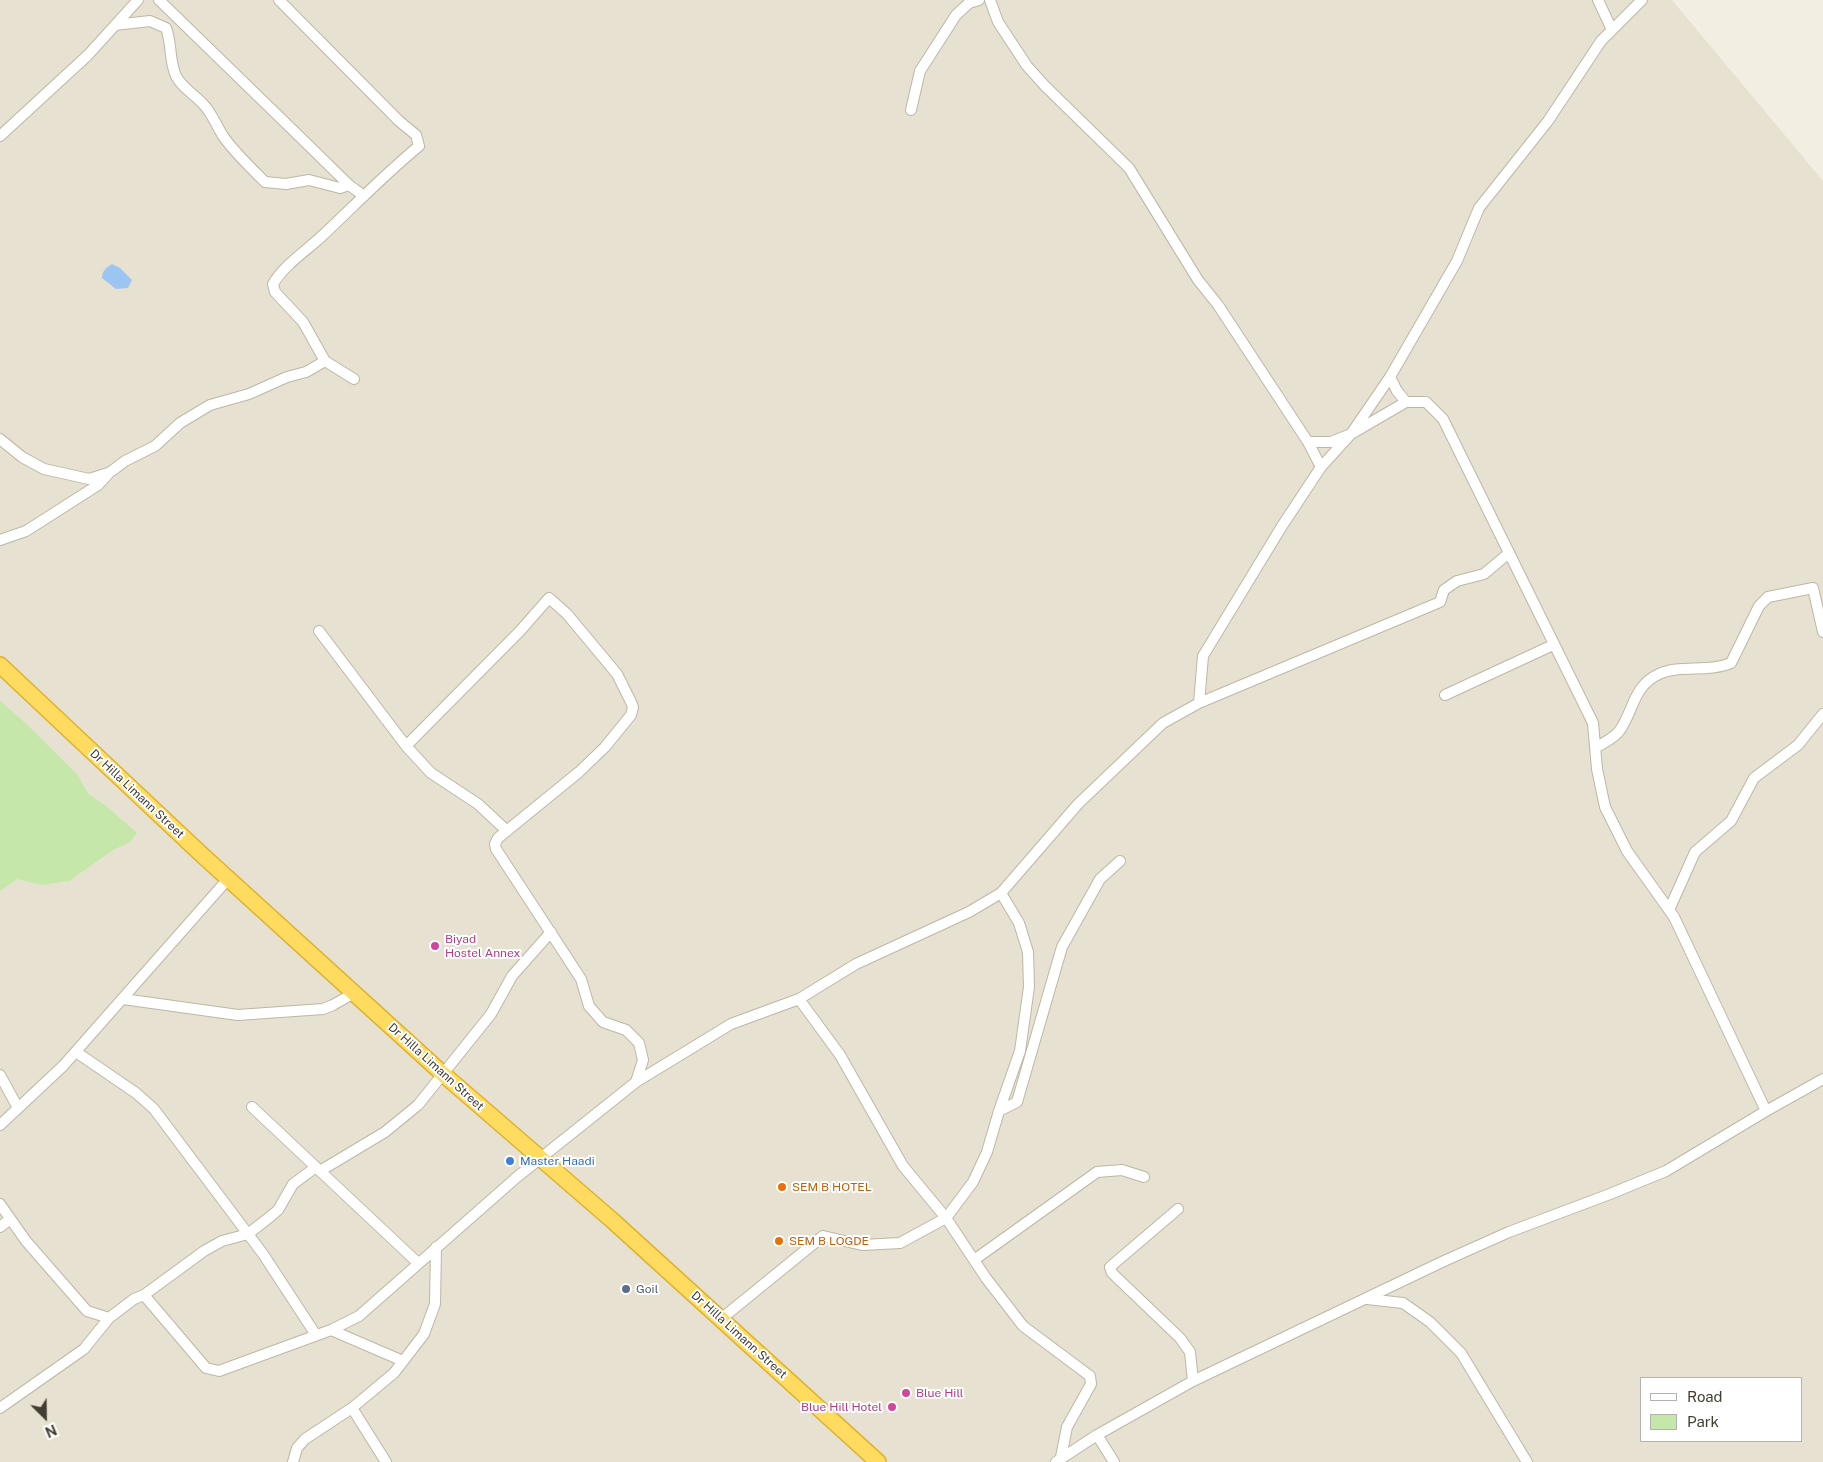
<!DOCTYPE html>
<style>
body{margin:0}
#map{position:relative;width:1823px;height:1462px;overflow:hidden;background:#f2efe2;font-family:"Public Sans",sans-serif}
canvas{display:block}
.legend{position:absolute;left:1640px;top:1377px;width:162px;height:65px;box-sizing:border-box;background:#fff;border:1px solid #b4b2ad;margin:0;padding:6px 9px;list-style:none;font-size:15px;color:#433e33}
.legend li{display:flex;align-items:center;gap:10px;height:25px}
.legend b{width:25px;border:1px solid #b4b2ad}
.north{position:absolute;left:20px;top:1392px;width:50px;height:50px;-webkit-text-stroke:4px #fff;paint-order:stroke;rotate:157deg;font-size:14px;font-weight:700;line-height:20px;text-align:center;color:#433e33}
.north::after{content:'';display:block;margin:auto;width:18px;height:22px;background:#433e33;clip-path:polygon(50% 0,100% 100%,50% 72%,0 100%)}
</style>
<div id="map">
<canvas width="1823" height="1462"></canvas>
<ul class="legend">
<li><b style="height:6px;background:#fff"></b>Road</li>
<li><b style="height:14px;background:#c5e7a9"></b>Park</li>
</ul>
<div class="north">N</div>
</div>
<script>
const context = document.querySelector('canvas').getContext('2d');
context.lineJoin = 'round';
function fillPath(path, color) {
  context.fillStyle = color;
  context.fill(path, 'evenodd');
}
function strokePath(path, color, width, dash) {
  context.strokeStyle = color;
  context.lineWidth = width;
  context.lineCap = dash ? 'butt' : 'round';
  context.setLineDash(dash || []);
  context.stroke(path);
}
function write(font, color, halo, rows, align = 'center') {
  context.font = font + ' "Public Sans",sans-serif';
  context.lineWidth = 4;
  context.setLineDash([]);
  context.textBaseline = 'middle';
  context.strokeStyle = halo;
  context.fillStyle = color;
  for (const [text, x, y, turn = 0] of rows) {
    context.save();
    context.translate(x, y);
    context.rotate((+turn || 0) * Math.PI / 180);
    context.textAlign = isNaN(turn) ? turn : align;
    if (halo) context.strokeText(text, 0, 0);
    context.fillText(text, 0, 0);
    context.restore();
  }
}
const residential = new Path2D(`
 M0 0H1672L1823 181V1462H0ZM1642 1378H1802V1441H1642Z`);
const green = new Path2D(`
 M0 701 22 720 77 774 88 794 105 805 137 833 130 842 113 850 69 881 42 885 17 879 0 891Z`);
const water = new Path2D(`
 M112 264 120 268 132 280 128 288 116 289 102 278C102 271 106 268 112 264Z`);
const minor = new Path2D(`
 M159 0 301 138 349 185 364 196
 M279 0 399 121 416 135 419 146C385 174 354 206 322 236 306 251 284 265 273 284L275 292 303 322 325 361 354 379
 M990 0 998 22 1027 66 1045 86 1129 168 1198 280 1218 305 1308 442H1331L1351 434 1406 402H1426L1443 419 1593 723 1597 769 1605 807 1627 851 1674 917 1766 1111
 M1598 0 1612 30
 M115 25 150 21 166 28C172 43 169 61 176 76 182 88 194 94 203 104 212 113 216 125 223 136 234 152 251 168 265 182L286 184 309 180 340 188 349 185
 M911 110 920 71 956 15 969 3 979 0
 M0 136 88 55 138 0
 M1390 377 1397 391 1406 402
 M0 439 22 457 44 469 89 479 108 473
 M1308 442 1321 467
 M0 540 26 531 98 485 109 473 125 461 155 446 180 423 210 405 249 394 287 377 306 372 325 361
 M319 631 406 746 431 773 478 804 507 831
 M1445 695 1553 645
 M1199 703 1440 602 1444 590 1457 581 1484 574 1509 553
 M406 746 520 631 549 598 567 614 617 674 631 702 633 707 631 715 605 747 579 772 498 838 495 844 496 849 581 979 589 1006 603 1022 626 1030 639 1043 643 1060 636 1082
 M1595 748C1603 743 1615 738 1620 730 1634 710 1633 686 1659 674 1680 664 1708 673 1731 663L1759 606 1768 597 1813 588 1823 632
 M1669 910 1695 852 1731 821 1754 778 1798 745 1823 714
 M123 999 238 1015 323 1009 333 1005 354 993
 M799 999 840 1055 903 1166 946 1218 986 1278 1023 1326 1090 1376 1091 1384 1067 1427 1061 1457
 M76 1052 136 1093 154 1109 263 1254 316 1335
 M0 1075 18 1108
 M252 1107 418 1263
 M999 1111 1017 1102 1062 947 1100 879 1120 861
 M0 1125 63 1066 228 879
 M320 1171 385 1132 418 1105 491 1014 512 976 551 932
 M0 1204 26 1241 87 1311 109 1318
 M1178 1209 1110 1267 1112 1273 1180 1338 1190 1352 1193 1381
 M0 1227 10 1219
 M974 1260 1097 1172 1122 1170 1144 1177
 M144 1295 204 1251 222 1241 248 1234 271 1216 278 1210 293 1184 316 1167
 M1367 1299 1403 1303 1430 1322 1461 1353 1527 1462
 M721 1319 823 1236 862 1245 900 1243 946 1218 973 1182 987 1152 999 1111 1020 1051 1029 987 1028 952 1019 923 1001 893
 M331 1330 403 1361
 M0 1408 84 1349 109 1318 134 1299 144 1295 206 1368 219 1371 331 1330 359 1316 517 1177 636 1082 731 1024 799 999 856 964 969 912 1001 893 1078 804 1163 723 1199 703 1203 656 1282 526 1321 467 1351 434 1390 377 1457 261 1479 208 1548 121 1601 41 1642 0
 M352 1408 386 1462
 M1097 1435 1114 1462
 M293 1462 297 1448 305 1439 352 1408 394 1373 424 1334 435 1304 436 1247
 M1056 1462 1097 1435 1193 1381 1444 1261 1509 1232 1610 1194 1666 1171 1766 1111 1823 1079`);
const highway = new Path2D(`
 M0 665 201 854 443 1074 613 1221 878 1462`);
const markers = [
 [435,946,5,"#d1479c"],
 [510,1161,5,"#3f7fe0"],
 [782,1187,5,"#e8710a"],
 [779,1241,5,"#e8710a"],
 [626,1289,5,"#5c6f8a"],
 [906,1393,5,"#d1479c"],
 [892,1407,5,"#d1479c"]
];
const streetNames = [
 ["Dr Hilla Limann Street",137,794,43],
 ["Dr Hilla Limann Street",436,1067,42],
 ["Dr Hilla Limann Street",739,1335,42]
];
const hotelNames = [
 ["Biyad",445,939],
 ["Hostel Annex",445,953],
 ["Blue Hill",916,1393],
 ["Blue Hill Hotel",882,1407,"right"]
];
const shopNames = [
 ["Master Haadi",520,1161]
];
const foodNames = [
 ["SEM B HOTEL",792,1187],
 ["SEM B LOGDE",789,1241]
];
const serviceNames = [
 ["Goil",636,1289]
];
fillPath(residential, '#e6e1d0');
fillPath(green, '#c5e7a9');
fillPath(water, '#9cc5f1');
strokePath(minor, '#bdb7a5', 12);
strokePath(highway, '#dfb12e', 18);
strokePath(minor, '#fff', 10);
strokePath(highway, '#ffdb60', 15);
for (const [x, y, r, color] of markers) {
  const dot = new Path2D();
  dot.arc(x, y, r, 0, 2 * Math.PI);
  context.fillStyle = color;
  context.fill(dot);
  strokePath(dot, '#fff', 2);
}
write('12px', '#433e33', '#fff', streetNames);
write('12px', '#b23c85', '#fff', hotelNames, 'left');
write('12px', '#366cbe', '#fff', shopNames, 'left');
write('12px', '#c56008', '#fff', foodNames, 'left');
write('12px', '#4e5e75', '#fff', serviceNames, 'left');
</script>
